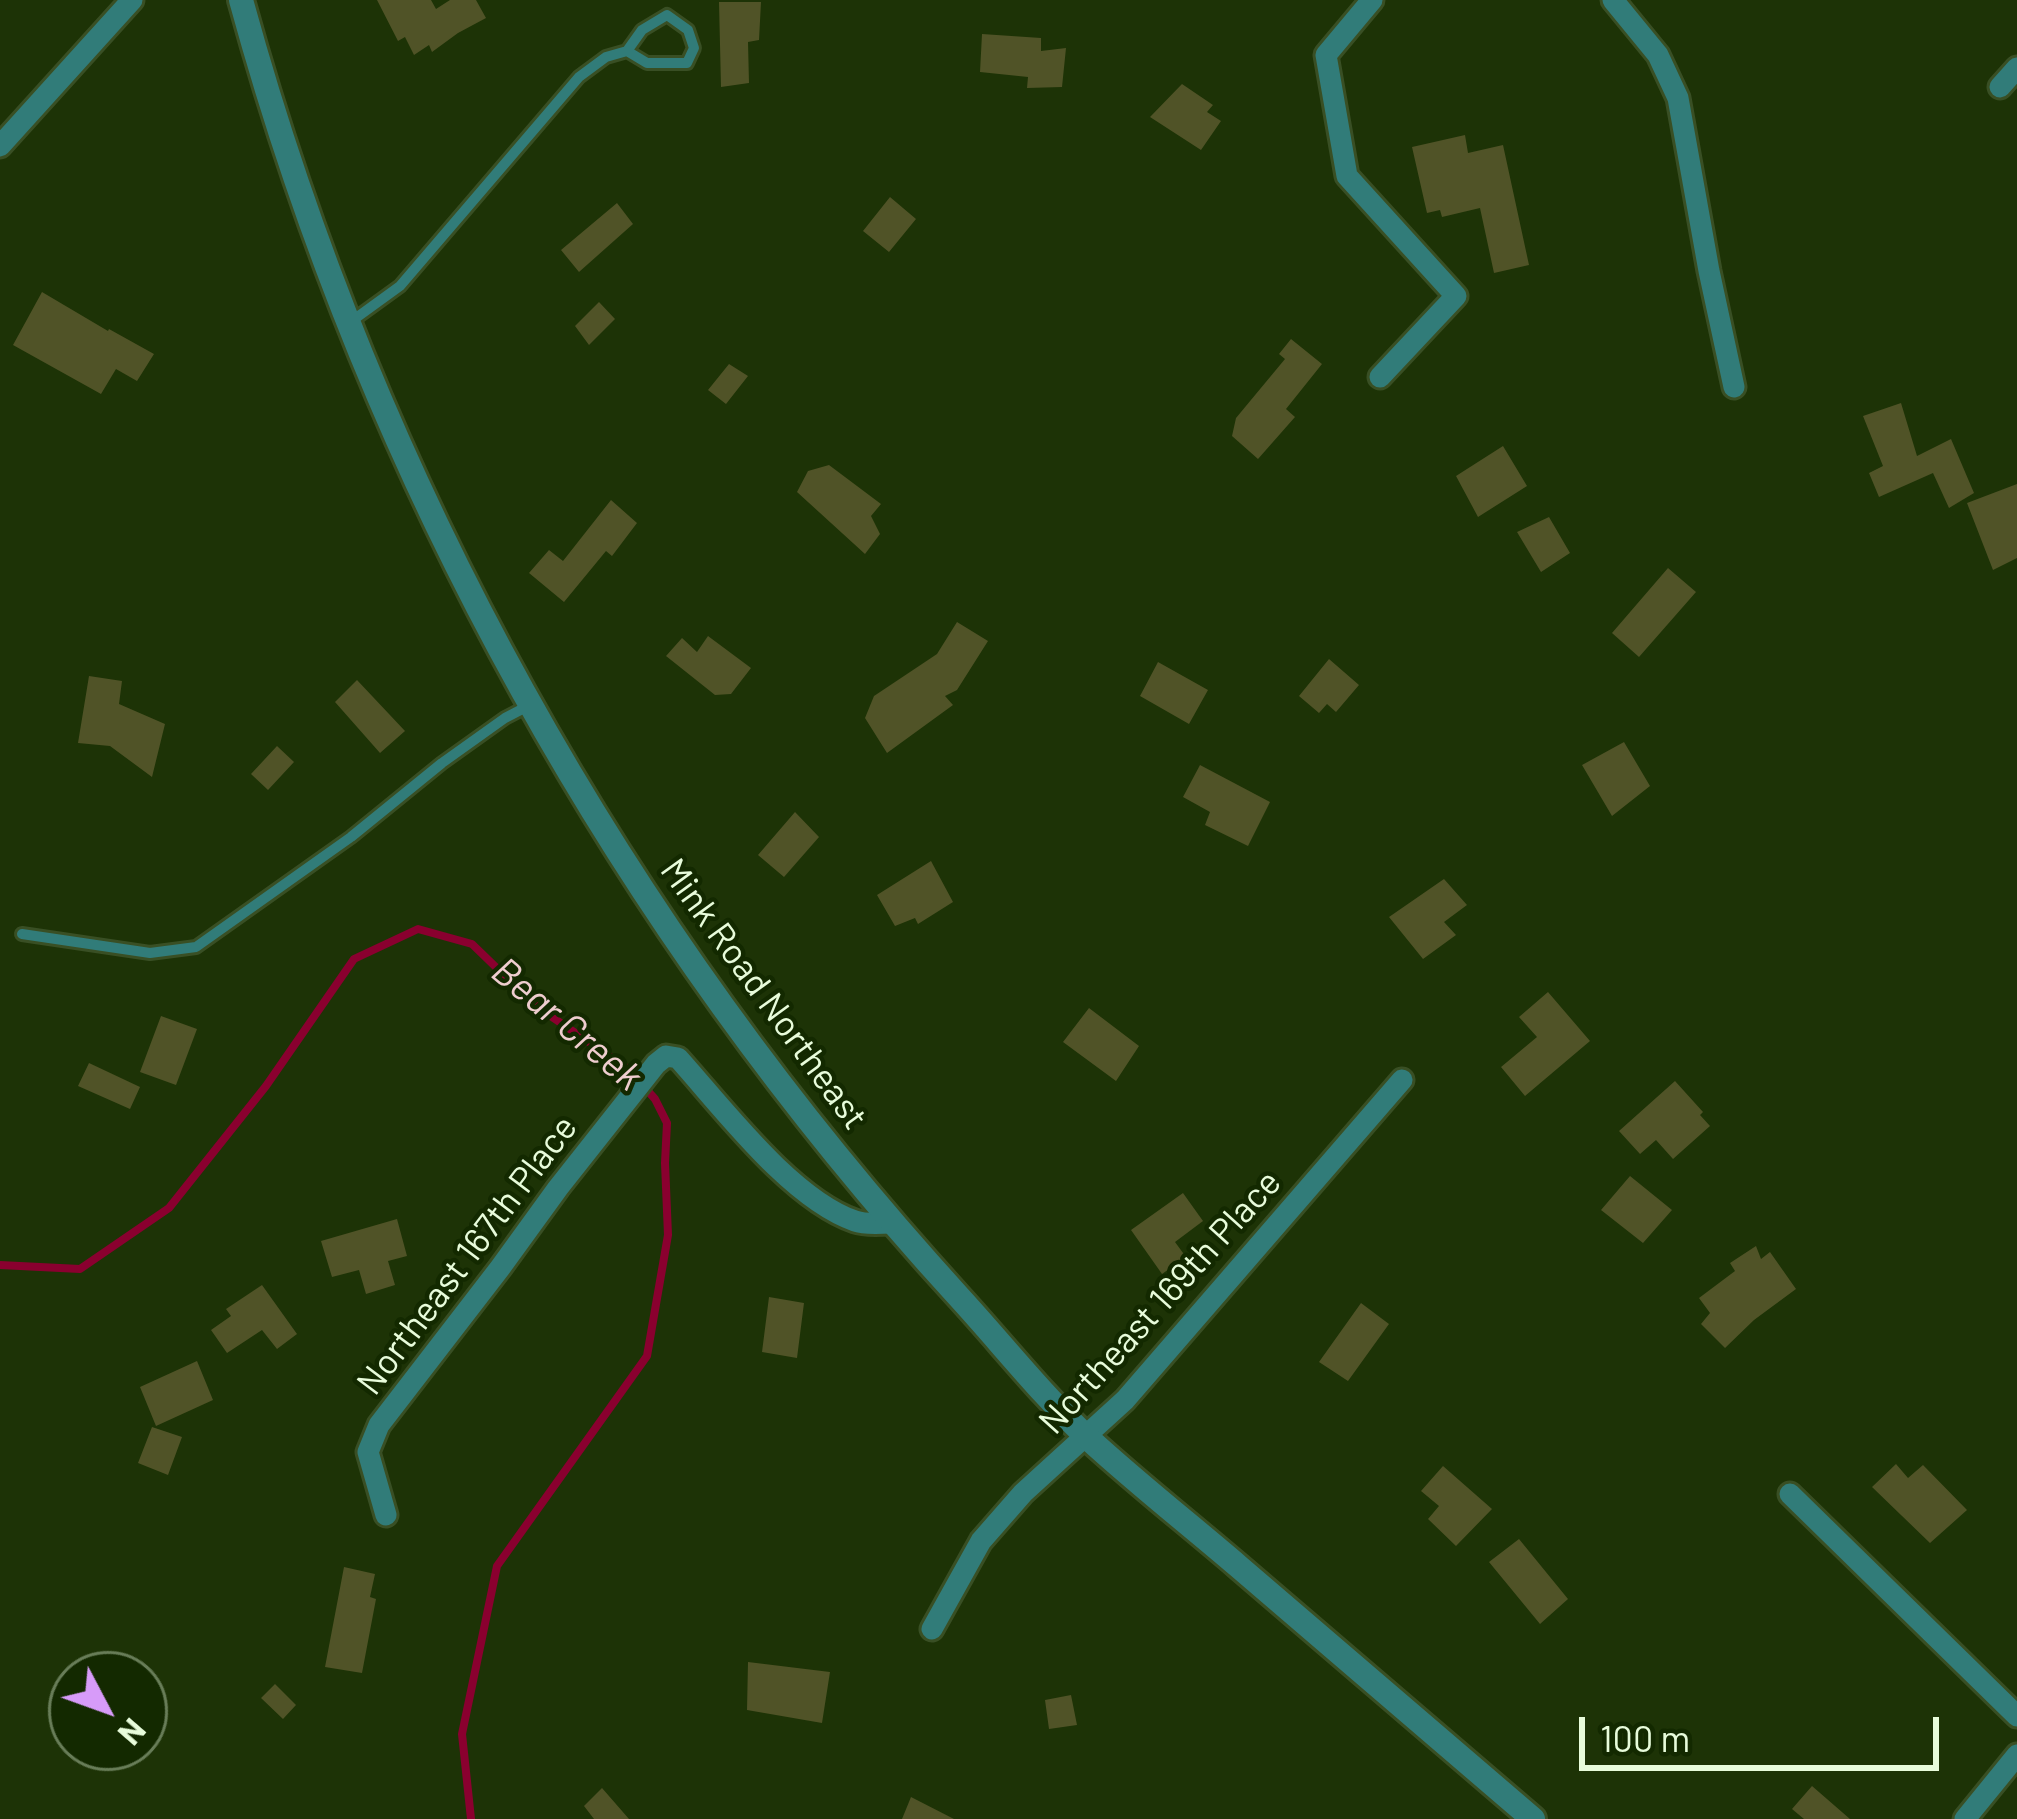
<!DOCTYPE html>
<style>
body{margin:0}
#map{position:relative;width:2017px;height:1819px;overflow:hidden;background:#1d3306;font-family:Barlow,sans-serif}
canvas{display:block}
.north{position:absolute;left:48px;top:1651px;width:120px;height:120px;box-sizing:border-box;background:#132900;border:3px solid #687d58;border-radius:50%;rotate:131deg;font-size:33px;font-weight:700;line-height:48px;text-align:center;color:#e8fcdb}
.north::after{content:'';display:block;margin:auto;width:42px;height:54px;background:#d79bf9;clip-path:polygon(50% 0,100% 100%,50% 72%,0 100%)}
.scale{position:absolute;left:1579px;top:1717px;width:360px;height:54px;box-sizing:border-box;border:6px solid #e8fcdb;border-top:0;padding-left:15px;font-size:36px;line-height:42px;white-space:nowrap;color:#e8fcdb;-webkit-text-stroke:9px #132900;paint-order:stroke}
</style>
<div id="map">
<canvas width="2017" height="1819"></canvas>
<div class="north">N</div>
<div class="scale">100 m</div>
</div>
<script>
const context = document.querySelector('canvas').getContext('2d');
context.lineJoin = 'round';
function strokePath(path, color, width, dash) {
  context.strokeStyle = color;
  context.lineWidth = width;
  context.lineCap = dash ? 'butt' : 'round';
  context.setLineDash(dash || []);
  context.stroke(path);
}
function fillPath(path, color) {
  context.fillStyle = color;
  context.fill(path, 'evenodd');
}
function write(font, color, halo, rows, align = 'center') {
  context.font = font + ' Barlow,sans-serif';
  context.lineWidth = 9;
  context.setLineDash([]);
  context.textBaseline = 'middle';
  context.strokeStyle = halo;
  context.fillStyle = color;
  for (const [text, x, y, turn = 0] of rows) {
    context.save();
    context.translate(x, y);
    context.rotate((+turn || 0) * Math.PI / 180);
    context.textAlign = isNaN(turn) ? turn : align;
    if (halo) context.strokeText(text, 0, 0);
    context.fillText(text, 0, 0);
    context.restore();
  }
}
const stream = new Path2D(`
 M0 1265 80 1269 169 1208 266 1086 354 959 418 929 472 944 536 1006 628 1069 655 1099 667 1123 665 1163 668 1235 647 1356 497 1566 462 1734 471 1819`);
const building = new Path2D(`
 M377 0H431L436 9 450 0H476L486 18 458 33 432 52 429 45 414 55 405 37 398 41Z
 M719 2H761L759 40 748 42 749 83 721 87Z
 M982 34 1041 38V51L1066 48 1062 87 1027 88 1028 77 980 72Z
 M1182 84 1213 105 1207 112 1221 121 1201 150 1150 117Z
 M1465 135 1468 153 1503 145 1529 265 1494 273 1480 208 1442 217 1440 210 1427 213 1412 147Z
 M890 197 916 219 889 252 863 231Z
 M617 203 633 224 579 272 561 250Z
 M42 292 108 331 109 329 154 354 137 381 116 369 101 394 13 345Z
 M599 302 615 319 589 345 575 326Z
 M1291 339 1322 364 1286 409 1295 417 1258 459 1232 436 1236 418 1285 359 1279 354Z
 M729 364 748 376 726 404 708 390Z
 M1901 403 1917 456 1951 439 1974 493 1949 508 1933 473 1879 497 1869 473 1883 466 1863 416Z
 M1503 446 1527 486 1478 517 1456 476Z
 M829 465 881 504 871 516 880 534 865 554 797 492 808 471Z
 M2017 484V558L1993 570 1967 503Z
 M611 500 637 523 612 556 606 551 564 602 529 573 549 550 563 561Z
 M1549 517 1570 553 1541 572 1517 532Z
 M1668 568 1696 592 1639 657 1612 633Z
 M957 622 988 641 957 690 945 696 953 705 887 753 865 718 874 696 937 654Z
 M708 636 751 668 731 694 715 695 666 656 682 638 697 652Z
 M1329 659 1359 685 1336 712 1327 704 1319 713 1299 696Z
 M1158 662 1208 690 1189 724 1140 696Z
 M89 676 122 681 119 704 165 724 152 777 110 746 78 743Z
 M357 680 405 731 380 753 335 702Z
 M1624 742 1650 786 1612 816 1582 765Z
 M277 746 294 762 268 790 251 774Z
 M1200 765 1270 802 1248 846 1205 825 1210 812 1183 797Z
 M795 812 819 837 784 877 758 855Z
 M931 861 953 902 918 924 915 918 895 926 877 895Z
 M1444 879 1467 905 1444 922 1456 935 1423 959 1389 917Z
 M1548 992 1590 1041 1525 1096 1501 1067 1537 1037 1519 1017Z
 M1089 1008 1139 1046 1116 1081 1063 1042Z
 M161 1016 197 1029 176 1085 140 1072Z
 M89 1063 140 1087 130 1109 78 1086Z
 M1675 1081 1703 1112 1700 1115 1710 1126 1673 1159 1656 1140 1640 1154 1619 1131Z
 M1630 1176 1672 1210 1643 1243 1601 1210Z
 M1183 1193 1203 1221 1175 1242 1186 1257 1162 1274 1131 1230Z
 M397 1219 407 1256 388 1261 395 1285 366 1294 359 1270 332 1277 321 1241Z
 M1756 1246 1761 1259 1770 1252 1796 1289 1754 1320 1725 1348 1701 1324 1710 1313 1699 1298 1735 1271 1730 1263Z
 M262 1285 297 1334 277 1349 262 1330 227 1353 211 1330 231 1316 226 1309Z
 M769 1297 804 1303 797 1358 762 1352Z
 M1361 1303 1389 1324 1348 1381 1319 1362Z
 M197 1361 213 1400 156 1426 140 1387Z
 M152 1427 182 1437 168 1475 138 1463Z
 M1896 1464 1908 1478 1923 1465 1967 1510 1930 1543 1872 1487Z
 M1443 1466 1492 1509 1456 1546 1428 1519 1439 1506 1421 1491Z
 M1519 1539 1568 1599 1540 1624 1489 1562Z
 M344 1567 375 1574 370 1597 376 1599 362 1673 325 1667Z
 M748 1662 830 1672 822 1723 747 1710Z
 M275 1684 296 1705 283 1719 261 1698Z
 M1071 1695 1077 1725 1049 1729 1045 1700Z
 M1812 1786 1850 1819H1804L1792 1809Z
 M602 1788 629 1819H594L584 1806Z
 M911 1797 954 1819H902Z`);
const service = new Path2D(`
 M349 323 400 286 579 77 606 57 627 51 647 63H687L694 48 688 30 667 15 642 30 627 51
 M22 934 150 953 196 947 351 837 442 763 505 718 530 705`);
const minor = new Path2D(`
 M1372 0 1326 55 1347 176 1456 296 1380 377
 M1613 0 1658 55 1678 98 1709 271 1734 387
 M2000 87 2017 68
 M0 146 132 0
 M1790 1494 2017 1716
 M386 1515 368 1452 379 1425 500 1268 558 1188 656 1064 666 1056 678 1058C723 1108 791 1199 855 1221 866 1225 880 1223 892 1223
 M932 1629 981 1541 1023 1493 1125 1400 1402 1080
 M1965 1819 2017 1755`);
const tertiary = new Path2D(`
 M241 0C373 483 621 927 959 1297 1002 1344 1043 1396 1090 1440 1138 1484 1189 1524 1238 1566 1336 1650 1434 1735 1533 1819`);
const streetNames = [
 ["Mink Road Northeast",764,994,54],
 ["Northeast 167th Place",467,1255,-53],
 ["Northeast 169th Place",1160,1302,-48]
];
const waterNames = [
 ["Bear Creek",567,1024,40]
];
strokePath(stream, '#8a002f', 8);
fillPath(building, '#505327');
strokePath(service, '#394f24', 16);
strokePath(minor, '#394f24', 27);
strokePath(tertiary, '#394f24', 30);
strokePath(service, '#317c79', 10);
strokePath(minor, '#317c79', 21);
strokePath(tertiary, '#317c79', 24);
write('36px', '#e8fcdb', '#132900', streetNames);
write('italic 39px', '#efcdcf', '#132900', waterNames);
</script>
